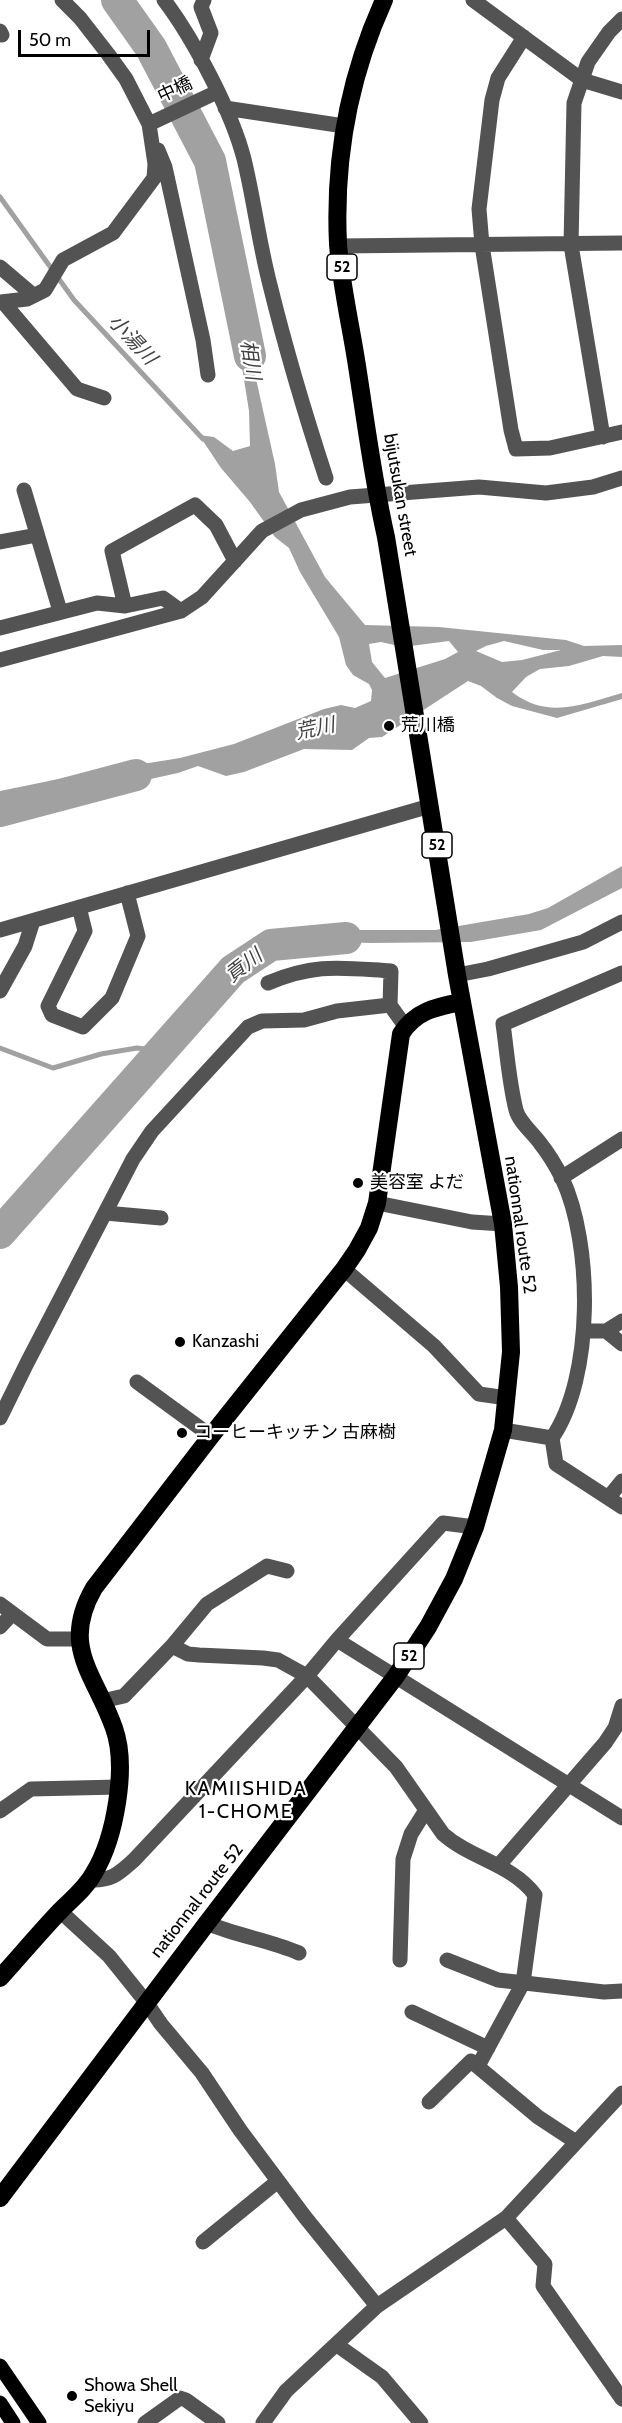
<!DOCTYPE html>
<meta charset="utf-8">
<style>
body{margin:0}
#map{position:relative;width:622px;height:2423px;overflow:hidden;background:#fff;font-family:Cabin,sans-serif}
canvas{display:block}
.scale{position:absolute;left:18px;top:30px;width:132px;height:27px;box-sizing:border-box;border:3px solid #000;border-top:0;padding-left:8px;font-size:18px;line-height:21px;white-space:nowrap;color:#000;-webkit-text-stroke:4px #fff;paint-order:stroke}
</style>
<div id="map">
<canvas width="622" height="2423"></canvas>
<div class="scale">50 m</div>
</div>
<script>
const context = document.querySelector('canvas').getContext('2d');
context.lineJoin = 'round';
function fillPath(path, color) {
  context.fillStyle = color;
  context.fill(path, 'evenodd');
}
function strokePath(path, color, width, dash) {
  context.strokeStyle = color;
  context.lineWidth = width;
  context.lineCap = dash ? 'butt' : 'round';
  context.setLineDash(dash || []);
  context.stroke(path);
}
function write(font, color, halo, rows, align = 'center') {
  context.font = font + ' Cabin,"Noto Sans JP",sans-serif';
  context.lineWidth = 4.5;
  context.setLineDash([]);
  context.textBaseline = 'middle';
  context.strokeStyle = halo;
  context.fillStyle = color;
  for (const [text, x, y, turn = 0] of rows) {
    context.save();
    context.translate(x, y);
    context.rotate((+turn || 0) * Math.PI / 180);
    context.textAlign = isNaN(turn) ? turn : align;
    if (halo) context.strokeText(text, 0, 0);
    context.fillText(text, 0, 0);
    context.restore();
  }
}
const water = new Path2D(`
 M242 316 275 464 279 492 325 577 365 625 439 627 566 640 584 646 622 645V657L603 656 569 666 540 669 526 677 512 692C548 720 583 704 622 693V699L557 718 512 706 497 698 481 686 468 681 382 737 369 738 352 750 304 749 244 772 226 776 198 766 178 773 114 787 73 784 33 800 27 808 0 821V791L93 772 180 758 234 744 324 709 341 705 355 708 371 701 372 690 369 684 353 675 346 665 339 637 300 572 289 548 275 537 250 502 221 468 199 435 214 437 233 451 250 446 249 411 242 367ZM449 641 458 652 445 659 385 678 372 662 369 644 381 642 403 647ZM504 641 543 650H561L522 660 502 662 476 651 486 646Z
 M622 866V888L541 930 471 942 372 943 302 941 348 930H435L529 914 548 908Z`);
const stream = new Path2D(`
 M0 197 74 300 203 439
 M0 1048 53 1068 101 1054 137 1048 162 1051`);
const river = new Path2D(`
 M117 0 151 48 210 161 250 356
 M0 811 136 775
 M0 1233 233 970 271 945 346 938`);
const minor = new Path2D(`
 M164 0C193 38 232 112 244 159 254 200 259 243 270 285 286 350 305 414 326 478
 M473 0 582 80 622 92
 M0 31 2 35
 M524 37 498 78 492 100 479 209 482 245 511 430 516 449 550 448 622 432
 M201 60 211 33 201 7 204 0
 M225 108 344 126
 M149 124 217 92
 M158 150 165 167 203 340 208 375
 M339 246 622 243
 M0 267 33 295
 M0 302 27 299 45 290 63 260 113 233 154 178 155 164 149 124 126 79 108 54 80 18 62 0
 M3 302 77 389 104 398
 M603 437 571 245 574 103 588 62 609 32 622 19
 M24 490 60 611
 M0 542 37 535
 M125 606 112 551 195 505 216 525 235 561
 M0 628 97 603 125 606 163 598 181 611
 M0 660 181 611 202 597 262 531 301 510 350 497 479 487 546 493 593 487 622 478
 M79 907 85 931 48 1006 52 1015 83 1027 112 998 138 936 127 893
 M0 930 430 806
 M457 975 488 969 583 942 622 922
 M268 983C316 963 341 968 391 971L390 1005
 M0 991 25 946 33 921
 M561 1178 622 1139
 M377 1203 472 1222 503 1224
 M105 1213 161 1218
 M344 1269 434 1346 479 1394 507 1398
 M584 1331H606L622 1321
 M606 1331 622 1344
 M137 1382 211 1436
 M0 1418 27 1363 133 1159 152 1131 248 1027 262 1021 304 1020 337 1011 390 1005 405 1026
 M503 1430 552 1438C594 1377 593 1244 562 1178 556 1166 548 1153 540 1143 533 1133 519 1122 516 1110 509 1082 507 1052 503 1024L622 973
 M552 1438 556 1464 622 1507
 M608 1498 622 1481
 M0 1604 47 1639H78
 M0 1627 12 1614
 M337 1640 622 1818
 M172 1646 188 1654 199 1655 263 1658 278 1660 307 1676 396 1767 443 1834C471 1859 512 1864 535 1895L523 1983 478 2066
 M102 1701 124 1696 172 1646 207 1604 267 1566 287 1571
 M0 1811 31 1789 119 1787
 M499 1865 605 1743 615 1728 622 1706
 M90 1880C112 1881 118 1874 134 1860L307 1676 337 1640 443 1523 475 1527
 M60 1911 109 1956 146 2002 161 2024 202 2073 240 2130 305 2217 377 2306
 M207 1923C237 1936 269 1940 299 1953
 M400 1960 403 1859 411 1834 426 1810
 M447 1960 498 1980 604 1992 622 1991
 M412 2012 488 2048
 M429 2102 471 2061 538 2117 576 2142
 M506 2218 545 2264 543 2286 622 2399
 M203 2242 278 2181
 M337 2345 382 2377 421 2423
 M145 2423 180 2398 186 2400 218 2423
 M263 2423 286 2391 377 2306 506 2218 622 2093`);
const major = new Path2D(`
 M0 2366 39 2423
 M0 2403 13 2423`);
const highway = new Path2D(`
 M0 1978C20 1956 40 1932 61 1910 72 1899 86 1888 94 1873 115 1838 128 1767 114 1728 95 1674 60 1647 94 1588L211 1436 344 1269 357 1250 369 1228 377 1203 401 1034C415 1011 436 1007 461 1002
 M0 2198 207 1923 396 1676 428 1627 454 1579 475 1527 503 1430 511 1352 509 1287 503 1224 457 975 386 537C373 480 366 423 357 366 351 326 341 285 338 244 334 159 349 77 384 0`);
const markers = [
 [389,726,6,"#000"],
 [358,1183,6,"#000"],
 [180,1342,6,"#000"],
 [182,1433,6,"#000"],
 [72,2396,6,"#000"]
];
const shields = [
 [342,267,30],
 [437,845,30],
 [409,1656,30]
];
const shieldNames = [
 ["52",342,267],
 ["52",437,845],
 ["52",409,1656]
];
const streetNames = [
 ["中橋",175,90,-25],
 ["bijutsukan street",400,495,80],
 ["nationnal route 52",520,1225,82],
 ["nationnal route 52",197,1901,-52]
];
const poiNames = [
 ["荒川橋",401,726],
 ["美容室 よだ",370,1183],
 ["Kanzashi",192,1342],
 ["コーヒーキッチン 古麻樹",194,1433],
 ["Showa Shell",84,2386],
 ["Sekiyu",84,2407]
];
const waterNames = [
 ["小湯川",132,340,47],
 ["相川",250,360,81],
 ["荒川",315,729,-12],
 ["貢川",244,966,-38]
];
const neighbourhoodNames = [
 ["KAMIISHIDA",246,1789],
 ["1-CHOME",246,1812]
];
fillPath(water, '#a1a1a1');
strokePath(stream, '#a1a1a1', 5);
strokePath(river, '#a1a1a1', 32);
strokePath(minor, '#535353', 15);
strokePath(major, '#000', 15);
strokePath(highway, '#000', 18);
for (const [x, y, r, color] of markers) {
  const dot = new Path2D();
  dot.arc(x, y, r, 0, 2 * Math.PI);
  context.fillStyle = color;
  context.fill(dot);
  strokePath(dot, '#fff', 2);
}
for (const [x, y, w] of shields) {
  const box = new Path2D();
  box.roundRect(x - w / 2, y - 13, w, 26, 4.5);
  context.fillStyle = '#fff';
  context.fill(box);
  strokePath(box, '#000', 1.5);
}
write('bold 16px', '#000', null, shieldNames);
write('18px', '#000', '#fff', streetNames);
write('18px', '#000', '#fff', poiNames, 'left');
write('italic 20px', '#424242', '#fff', waterNames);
context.letterSpacing = '1.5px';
write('20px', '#000', '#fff', neighbourhoodNames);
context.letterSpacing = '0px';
</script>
